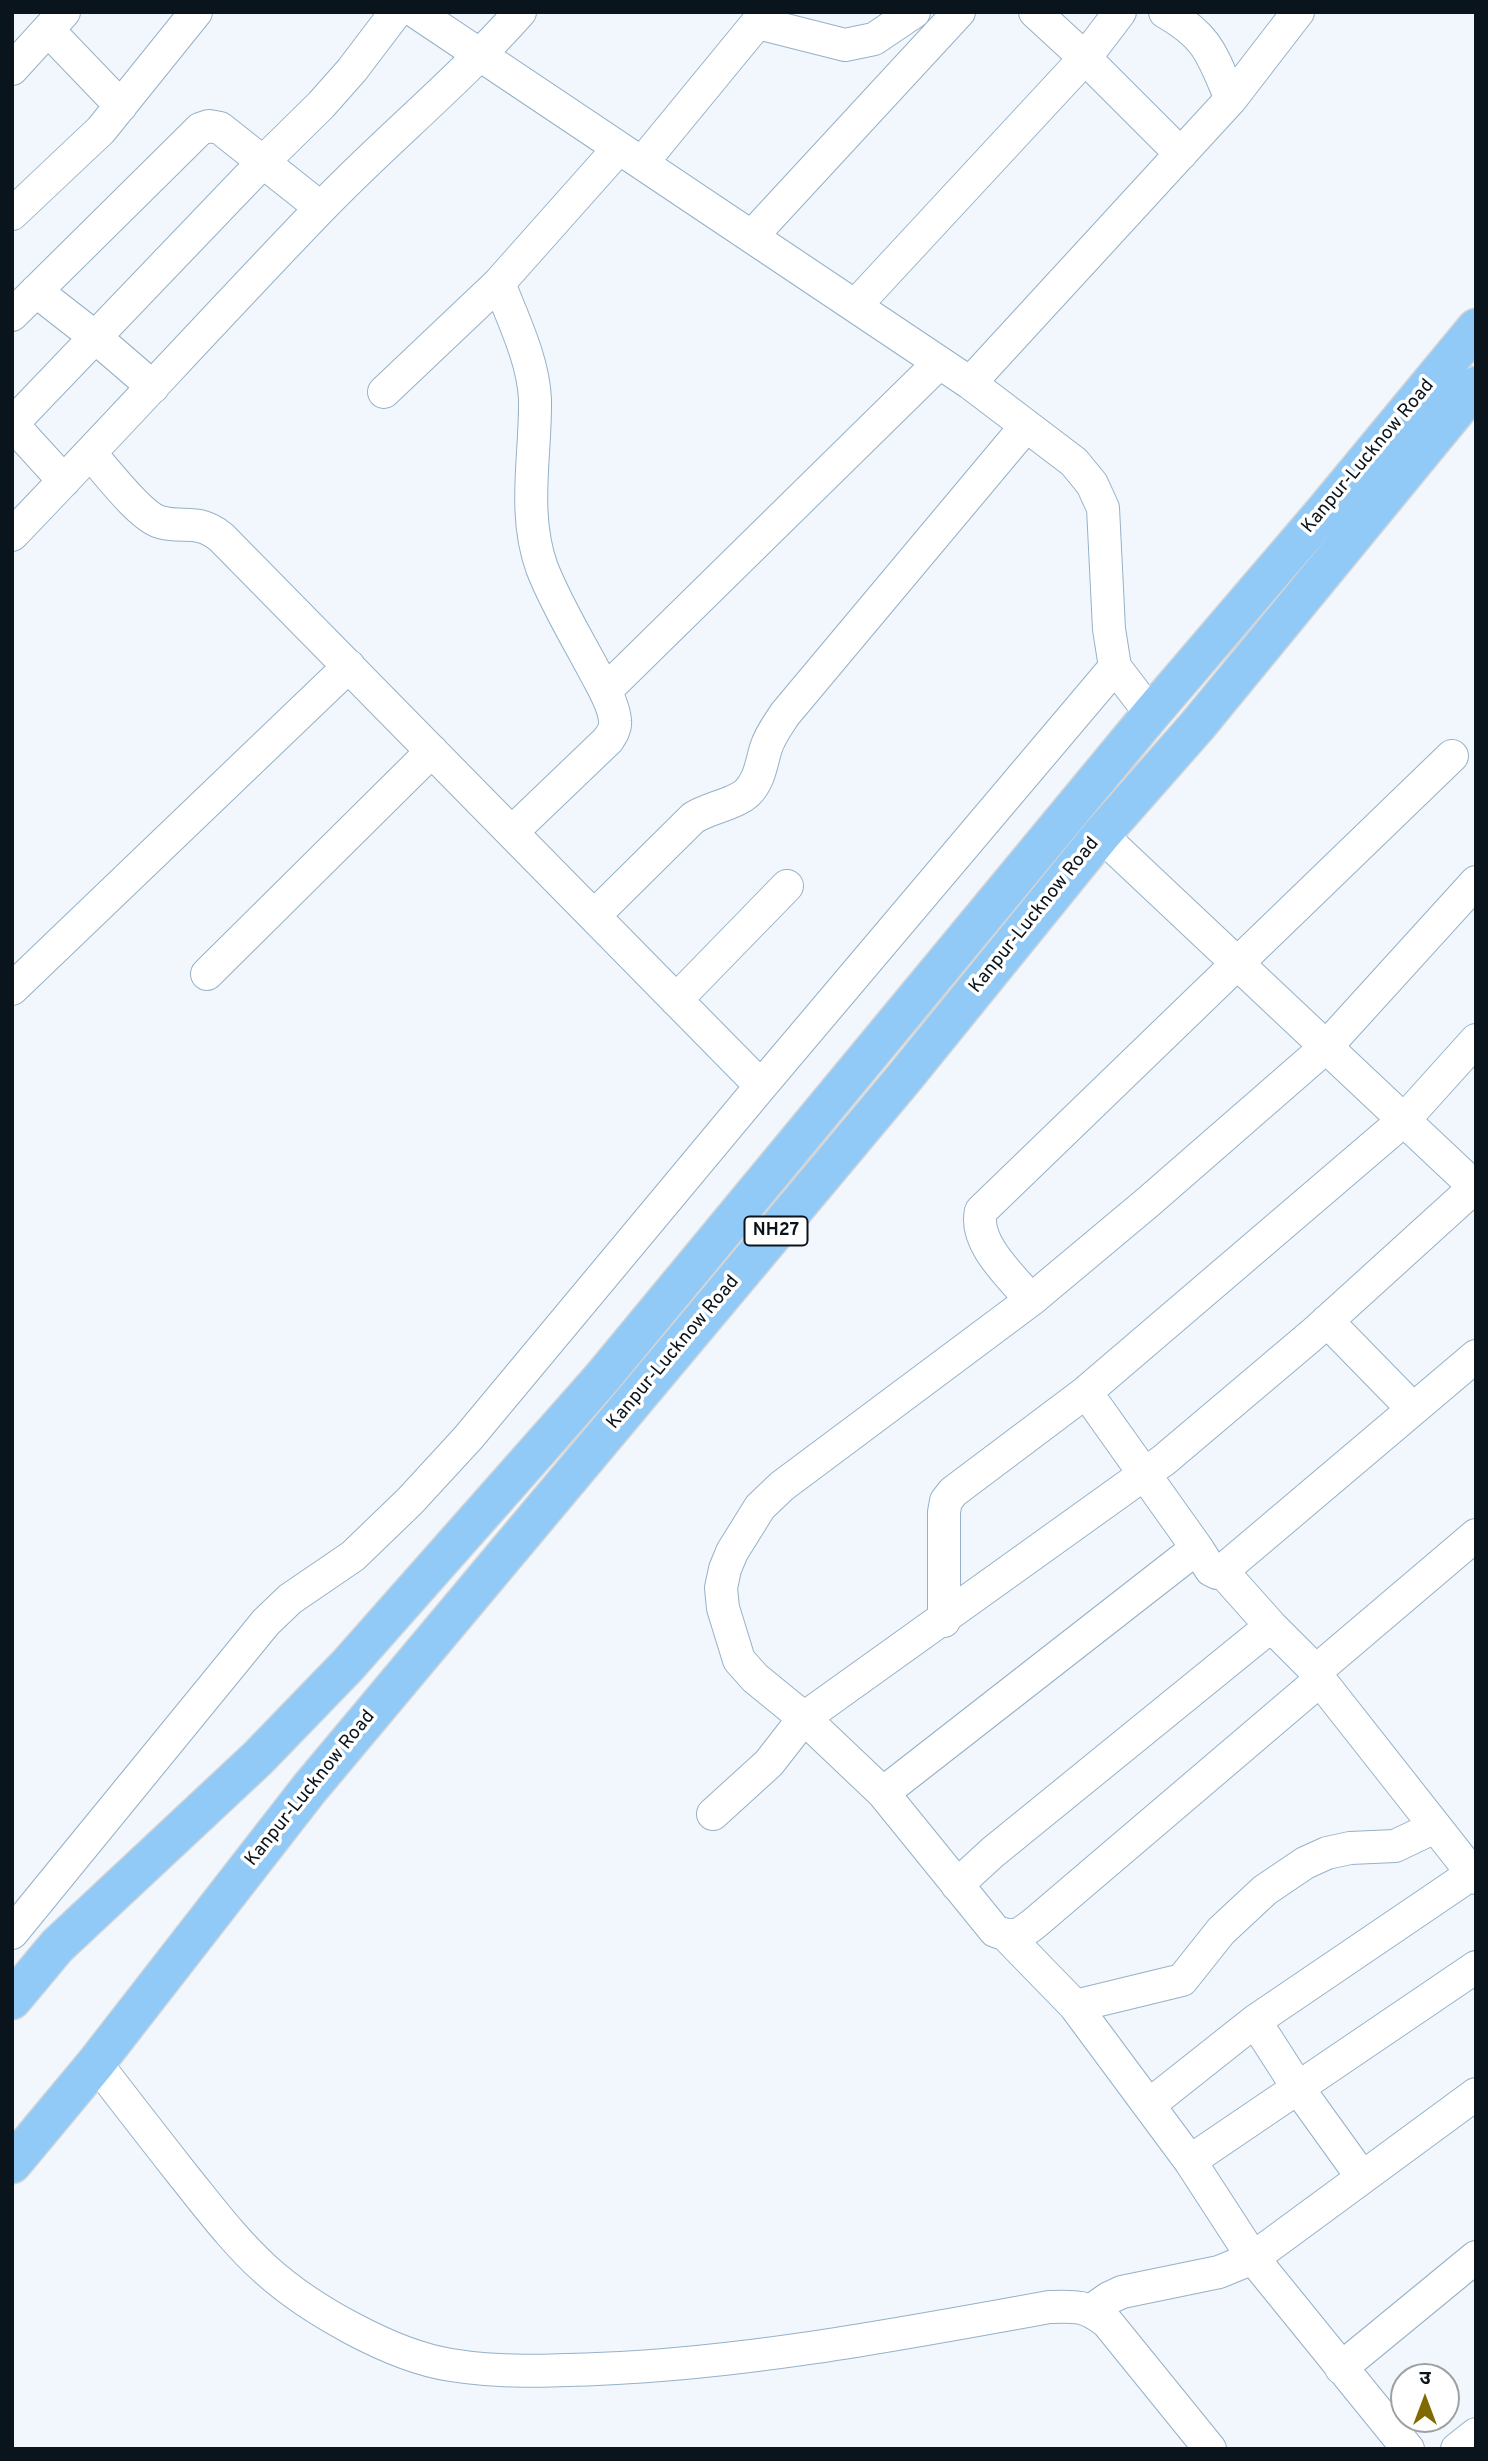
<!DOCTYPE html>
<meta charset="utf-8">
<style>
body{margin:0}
#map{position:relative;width:1488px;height:2461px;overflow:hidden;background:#f1f7fc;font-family:Overpass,"Noto Sans Devanagari",sans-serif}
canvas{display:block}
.frame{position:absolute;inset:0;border:14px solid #0a141c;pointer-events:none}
.north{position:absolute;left:1390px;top:2363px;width:70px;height:70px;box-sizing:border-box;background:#fff;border:2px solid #9da1a4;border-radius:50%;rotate:0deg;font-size:19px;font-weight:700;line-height:28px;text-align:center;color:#0a141c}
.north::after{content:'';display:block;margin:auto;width:24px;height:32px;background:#806a02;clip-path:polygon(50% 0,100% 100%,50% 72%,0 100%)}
</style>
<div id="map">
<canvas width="1488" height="2461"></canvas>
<div class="frame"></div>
<div class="north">उ</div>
</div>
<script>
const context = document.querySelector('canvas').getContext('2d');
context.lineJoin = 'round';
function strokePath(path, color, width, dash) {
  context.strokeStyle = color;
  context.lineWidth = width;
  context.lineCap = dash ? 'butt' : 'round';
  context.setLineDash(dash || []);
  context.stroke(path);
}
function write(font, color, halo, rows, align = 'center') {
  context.font = font + ' Overpass,sans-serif';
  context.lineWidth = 7;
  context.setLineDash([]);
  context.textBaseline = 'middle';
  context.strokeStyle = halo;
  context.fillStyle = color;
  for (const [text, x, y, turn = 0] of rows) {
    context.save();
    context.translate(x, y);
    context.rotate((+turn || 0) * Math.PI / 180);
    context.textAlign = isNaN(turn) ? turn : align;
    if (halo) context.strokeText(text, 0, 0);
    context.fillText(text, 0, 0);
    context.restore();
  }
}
const minor = new Path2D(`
 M416 12 970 383 1074 462 1092 484 1103 508 1109 629 1115 667 1151 714
 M1035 12 1085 58 1181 154
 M1165 12C1209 37 1212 55 1231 99
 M758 23 845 45 874 39 914 12
 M49 31 121 106
 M12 69 64 12
 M642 163 766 12
 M12 214 101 130 196 12
 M752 236 959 12
 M499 283C513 320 533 359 535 399 536 455 522 513 542 568 556 604 577 638 595 672 602 686 614 704 615 721 616 728 612 734 608 740L512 832
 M36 291 95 337 153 387
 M855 306 1085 58 1120 12
 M12 315 200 129 209 126 220 128 321 208
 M970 383 1231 99 1298 12
 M384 392 499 283 619 148
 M12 424 262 163 321 105 352 70 396 12
 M12 424 64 481
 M91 454C106 471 141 517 160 522 185 529 197 518 221 537L761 1086
 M12 535C116 427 216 317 319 210 384 142 457 83 520 12
 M605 691 939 363
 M1101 835 1476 1188
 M594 916 693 818C708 808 735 804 747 793 760 780 761 764 766 748 770 735 778 725 785 714L1026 426
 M207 974 432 751
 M12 989 349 666
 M676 1000 787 886
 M1031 1300C1012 1277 973 1243 981 1211L1452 756
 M1327 1321 1413 1409
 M1197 1548 1211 1570 1217 1573 1222 1571 1476 1356
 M1222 1571 1271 1626 1316 1671 1476 1535
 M944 1621V1512L946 1501 953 1492 1086 1392 1404 1120 1476 1040
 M1316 1671 1320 1680 1036 1922C1020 1935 1015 1939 995 1931L883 1793 804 1718 755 1678 739 1660 723 1608 721 1588 725 1569 732 1552 760 1507 782 1486 1031 1300 1147 1203 1326 1047 1476 882
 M1320 1680 1476 1878
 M883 1793 1197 1548 1086 1392
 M713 1814 769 1763 804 1718 1164 1460 1313 1334 1476 1186
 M957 1885 993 1852 1271 1626
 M12 1933 266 1622 290 1599 353 1556 410 1501 468 1438 761 1086 1115 667
 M1007 1936 1075 2006
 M1255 2021 1298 2088 1362 2177
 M96 2063C125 2101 154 2138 183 2175 209 2207 234 2241 265 2269 309 2309 392 2356 451 2365 499 2373 549 2371 597 2369 749 2363 899 2334 1049 2307 1076 2306 1085 2305 1107 2322L1210 2449
 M1149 2105 1255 2021 1476 1871
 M1190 2161 1476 1967
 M1092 2310 1109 2298 1122 2292 1219 2272 1253 2258 1476 2094
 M1341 2368 1476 2257
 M1408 2449 1253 2258 1190 2161 1075 2006 1182 1980 1221 1931 1265 1890 1305 1863 1327 1853 1350 1848 1395 1846 1435 1827
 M1457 2449 1476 2434`);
const highway = new Path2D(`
 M12 2000 57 1946 258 1758 348 1665 601 1379 1151 714 1323 513 1476 328
 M12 2164 96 2063 309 1789 904 1078 1101 835 1197 726 1476 386`);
const shields = [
 [776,1231,63]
];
const shieldNames = [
 ["NH27",776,1231]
];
const streetNames = [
 ["Kanpur-Lucknow Road",1369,457,-50],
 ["Kanpur-Lucknow Road",1035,916,-51],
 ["Kanpur-Lucknow Road",674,1353,-50],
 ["Kanpur-Lucknow Road",311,1789,-51]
];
strokePath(minor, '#96b1c8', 34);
strokePath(highway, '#d3d5d6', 41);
strokePath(minor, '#fff', 32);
strokePath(highway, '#91c9f7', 38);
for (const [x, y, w] of shields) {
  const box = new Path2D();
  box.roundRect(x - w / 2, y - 14.5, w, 29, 5);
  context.fillStyle = '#fff';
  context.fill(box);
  strokePath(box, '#0a141c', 2);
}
write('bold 18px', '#0a141c', null, shieldNames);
write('19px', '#0a141c', '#fff', streetNames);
</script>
